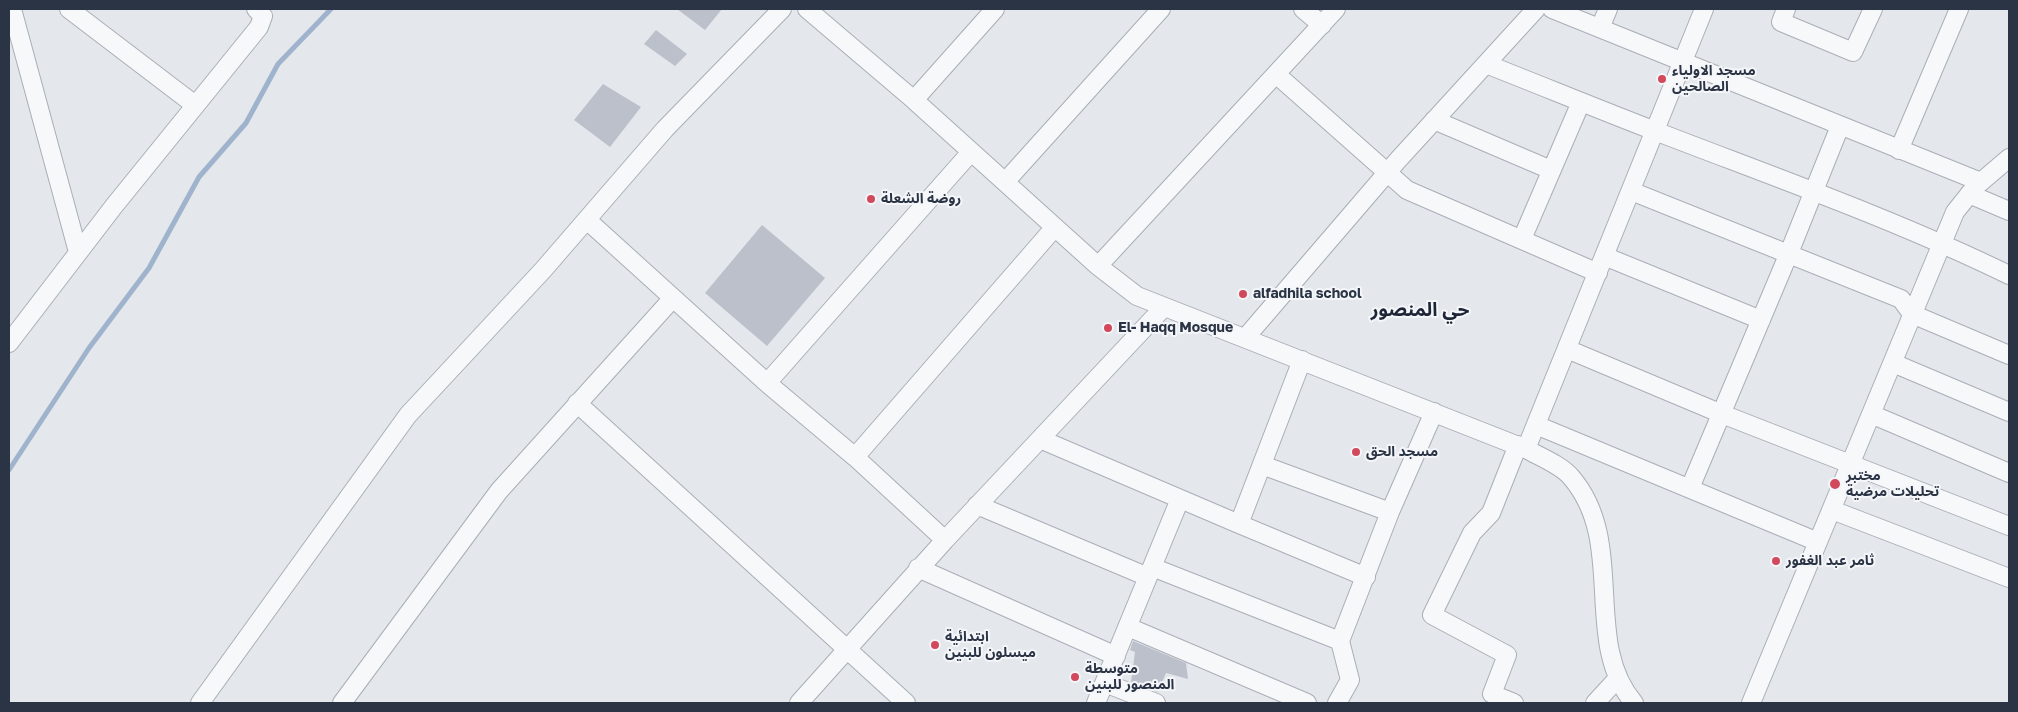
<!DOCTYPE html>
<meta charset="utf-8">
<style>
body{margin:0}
#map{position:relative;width:2018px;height:712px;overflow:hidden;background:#e4e7ec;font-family:"Golos Text",sans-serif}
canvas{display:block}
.frame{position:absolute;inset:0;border:10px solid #2b3445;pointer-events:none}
</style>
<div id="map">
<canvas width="2018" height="712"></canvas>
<div class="frame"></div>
</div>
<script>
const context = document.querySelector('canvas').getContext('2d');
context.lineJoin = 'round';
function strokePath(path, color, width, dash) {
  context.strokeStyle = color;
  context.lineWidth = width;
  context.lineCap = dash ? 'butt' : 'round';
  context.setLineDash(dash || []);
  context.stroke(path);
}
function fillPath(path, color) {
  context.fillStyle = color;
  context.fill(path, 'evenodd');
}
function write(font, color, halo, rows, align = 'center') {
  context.font = font + ' "Golos Text","Noto Sans Arabic",sans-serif';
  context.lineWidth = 4;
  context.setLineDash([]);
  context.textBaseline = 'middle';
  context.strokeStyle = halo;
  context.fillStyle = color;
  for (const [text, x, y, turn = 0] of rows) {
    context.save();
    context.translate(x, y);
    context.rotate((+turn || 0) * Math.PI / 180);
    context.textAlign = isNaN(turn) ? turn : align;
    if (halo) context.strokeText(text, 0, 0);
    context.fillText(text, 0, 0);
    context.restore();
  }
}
const stream = new Path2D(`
 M9 470 89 348 149 268 199 177 246 123 278 64 331 9`);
const building = new Path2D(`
 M677 9H722L705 30Z
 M656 30 687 54 675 66 644 44Z
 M603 84 641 107 610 147 574 120Z
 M762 225 825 278 767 346 705 293Z
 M1133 641 1186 663 1188 679 1166 673 1158 692 1131 682 1135 652 1130 650Z`);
const minor = new Path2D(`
 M12 9 78 252
 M69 9 195 105
 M807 9 914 100 1098 266 1137 296 1526 449C1540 457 1561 465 1571 477 1628 543 1581 641 1634 703
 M1303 9 1322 25
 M1552 9 1981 182
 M1786 9 1781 22 1853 52 1873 9
 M1600 28 1608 9
 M1486 64C1542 86 1598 109 1655 131 1774 177 1894 219 2009 275
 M1277 75 1407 190 1598 273
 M914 100 995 9
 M1434 120 1551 170
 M1899 150 1959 9
 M971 152 767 383 855 457 945 540 1164 307
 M1005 182 1161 9
 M1631 191 1901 299 1912 314 2009 355
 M1969 194 2009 211
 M587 220 767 383
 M1522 239 1581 102
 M1604 256 1761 320
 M1098 266 1336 9
 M1246 337 1398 160 1536 9
 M9 343 114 206 259 27 263 16 256 9
 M1567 349 1722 414 2009 526
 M1893 363 2009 412
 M577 403 906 703
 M1871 414 2009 473
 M1536 425 1818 542
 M1040 439 1239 524 1302 360
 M1526 449 1704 9
 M855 457 1055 227
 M1262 465 1390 512
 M1690 488 1789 253 1840 126
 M977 505 1148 577
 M1832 510 2009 578
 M1239 524 1366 577
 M1152 567 1340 641
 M918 568 1116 656
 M1128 627 1307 703
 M1105 683 1156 703
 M200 703 408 415 543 270 665 129 782 9
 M342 703 499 491 673 298
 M799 703 945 540
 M1096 703 1180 499
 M1337 703 1350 680 1340 641 1390 512 1434 412
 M1514 703 1492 694 1507 655 1432 615 1472 533 1491 513 1518 445
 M1595 703 1618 678
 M1751 703 1955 212 1975 187 2009 158`);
const markers = [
 [1662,79,5,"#d1495b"],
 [871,199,5,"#d1495b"],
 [1243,294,5,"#d1495b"],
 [1108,328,5,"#d1495b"],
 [1356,452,5,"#d1495b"],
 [1835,484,6,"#d1495b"],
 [1776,561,5,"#d1495b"],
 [935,645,5,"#d1495b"],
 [1075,677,5,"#d1495b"]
];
const poiNames = [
 ["مسجد الاولياء",1672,71],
 ["الصالحين",1672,87],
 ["روضة الشعلة",881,199],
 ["alfadhila school",1253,294],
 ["El- Haqq Mosque",1118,328],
 ["مسجد الحق",1366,452],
 ["مختبر",1846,476],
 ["تحليلات مرضية",1846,492],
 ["ثامر عبد الغفور",1786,561],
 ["ابتدائية",945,637],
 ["ميسلون للبنين",945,653],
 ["متوسطة",1085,669],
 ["المنصور للبنين",1085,685]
];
const districtNames = [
 ["حي المنصور",1420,310]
];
strokePath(stream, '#9fb4cc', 5);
fillPath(building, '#bbc0ca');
strokePath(minor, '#a9aeb7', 20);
strokePath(minor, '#f7f8fa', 18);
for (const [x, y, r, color] of markers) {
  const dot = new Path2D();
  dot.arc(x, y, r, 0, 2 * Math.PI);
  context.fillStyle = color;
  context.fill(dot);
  strokePath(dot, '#f4f6f9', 2);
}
write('bold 14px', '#2b3445', '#f4f6f9', poiNames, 'left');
write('bold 19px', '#1d2536', '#f4f6f9', districtNames);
</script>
